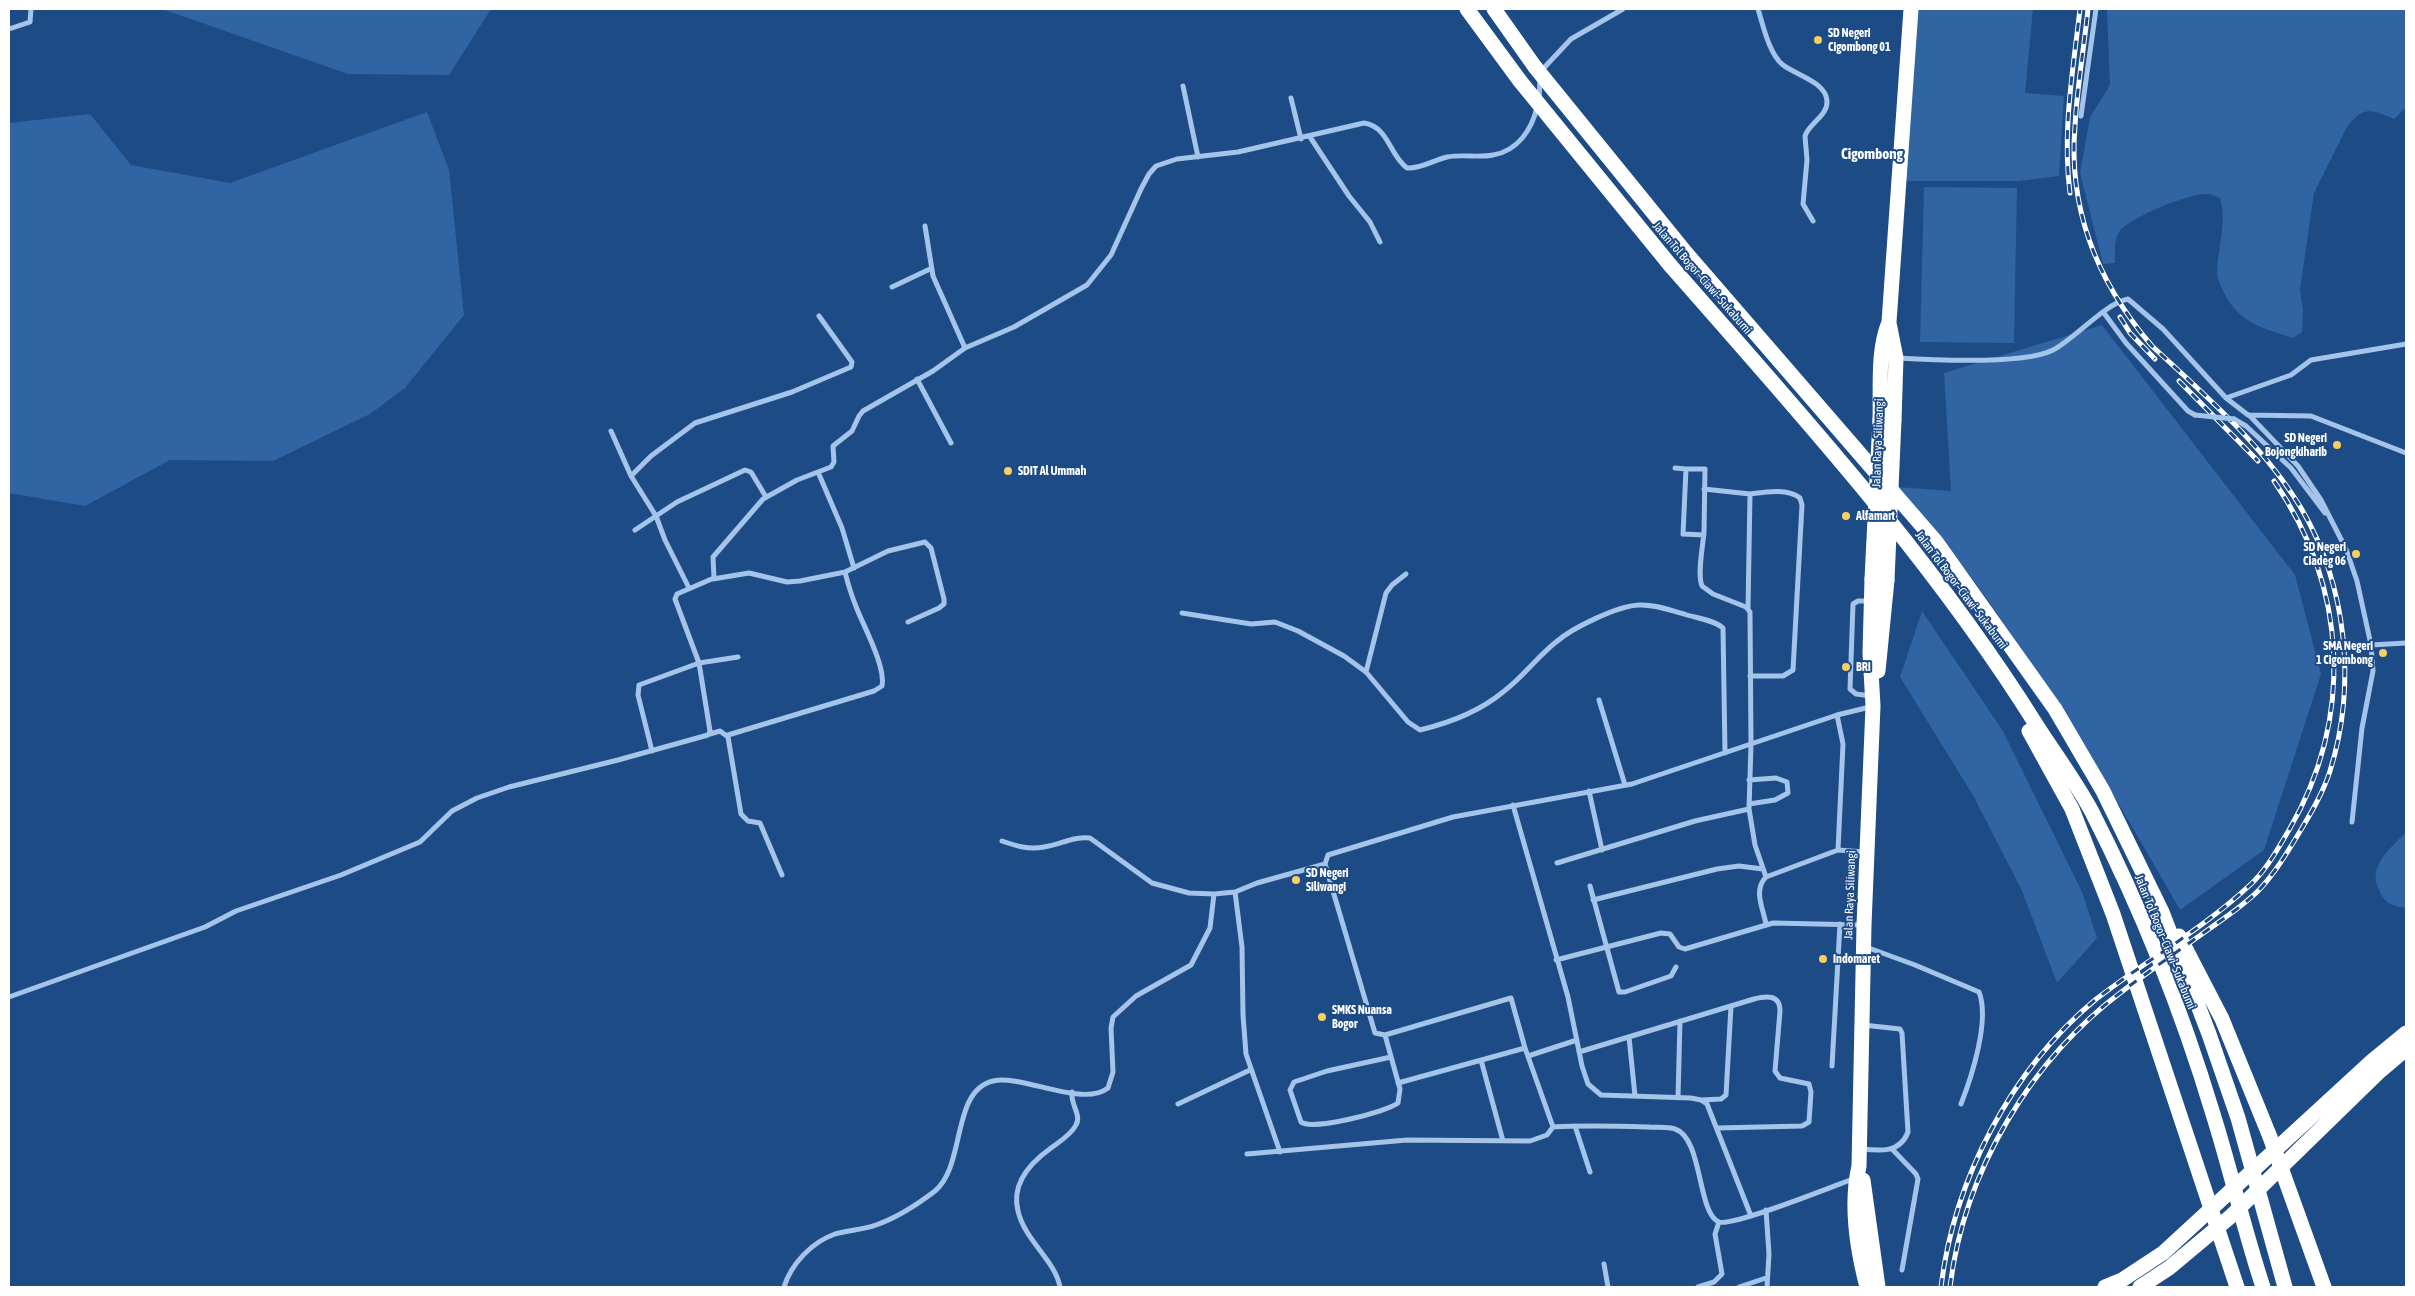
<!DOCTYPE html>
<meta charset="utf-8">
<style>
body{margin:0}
#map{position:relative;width:2415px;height:1296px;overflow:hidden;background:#1d4b85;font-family:"Asap Condensed",sans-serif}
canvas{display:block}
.frame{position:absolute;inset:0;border:10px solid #fff;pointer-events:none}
</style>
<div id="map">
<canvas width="2415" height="1296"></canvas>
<div class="frame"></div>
</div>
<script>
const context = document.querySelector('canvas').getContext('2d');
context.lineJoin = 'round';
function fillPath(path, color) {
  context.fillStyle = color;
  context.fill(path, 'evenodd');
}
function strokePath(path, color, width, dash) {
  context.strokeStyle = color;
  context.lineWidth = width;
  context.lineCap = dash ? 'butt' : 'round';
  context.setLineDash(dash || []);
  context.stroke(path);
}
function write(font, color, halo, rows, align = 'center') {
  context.font = font + ' "Asap Condensed",sans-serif';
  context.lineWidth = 4;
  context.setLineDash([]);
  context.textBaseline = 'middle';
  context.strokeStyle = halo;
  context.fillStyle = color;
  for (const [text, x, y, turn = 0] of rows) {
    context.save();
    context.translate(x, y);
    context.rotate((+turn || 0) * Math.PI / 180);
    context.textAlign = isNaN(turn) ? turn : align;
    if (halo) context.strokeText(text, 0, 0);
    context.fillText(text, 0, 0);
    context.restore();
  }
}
const green = new Path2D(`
 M162 9H491L449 75 348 74Z
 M1914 9H2033L2025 93 2064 96 2059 176 2019 181H1900Z
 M2109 9H2406V107L2394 119C2371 109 2363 106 2347 127L2314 193 2300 289 2303 310 2302 332 2293 338C2263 328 2239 323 2224 293 2221 286 2217 279 2217 271 2218 246 2227 223 2220 198 2217 197 2212 194 2209 194 2191 192 2130 217 2119 232 2114 239 2115 254 2115 263L2103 264 2080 173 2090 117 2110 85 2107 10Z
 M427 112 449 170 464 315 405 388 370 414 273 461 170 460 85 506 9 493V123L90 114 131 165 230 183Z
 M1924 187 2017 188 2014 343 1920 342Z
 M2102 325 2295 575 2321 674 2264 850 2180 910C2124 811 2066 713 2001 619 1970 573 1934 530 1898 487L1951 491 1944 373Z
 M1922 611 2003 731 2082 892 2097 938 2057 983 2022 891 1974 797 1900 677Z
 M2406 832V908C2393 906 2385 904 2379 890 2367 866 2391 848 2406 832Z`);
const street = new Path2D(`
 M1758 9C1763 25 1769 54 1783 65 1796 75 1826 82 1827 101 1828 116 1809 123 1805 136L1807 160 1803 204 1813 221
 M9 29 30 22 31 9
 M1541 71 1571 39 1623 9
 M1183 86 1198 157
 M1291 98 1301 139
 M1539 99 1540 80
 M2081 116 2096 9
 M1310 137 1349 196 1370 222 1380 242
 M925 226 933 276 965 348
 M892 287 930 269
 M2104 313 2126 343 2188 411 2195 415
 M1897 358C1932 360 2024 365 2053 350 2076 338 2104 304 2128 299L2163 329 2226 398 2248 415 2311 416 2406 453
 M917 379 951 443
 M2226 398 2291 375 2311 360 2406 344
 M2249 415 2298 466 2321 500 2346 549 2357 581 2371 645 2373 671 2362 728 2352 822
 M2234 419 2246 426 2291 468 2325 513
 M611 431 631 476 656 516 665 540 689 588
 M1675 468 1686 469
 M818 472 842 528 854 568
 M631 476 651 456 695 423 792 392 851 367 852 362 819 316
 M1704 489 1750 494
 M635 530 677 502 745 470 751 472 766 497
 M1704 535 1683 534 1686 469H1705L1704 532C1703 546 1697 574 1702 586L1713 594 1746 607 1750 612 1751 744 1749 809 1755 845 1766 877
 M713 579 749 573 787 582 800 581 845 572 888 551 925 542 931 548 944 599V604L939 608 908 622
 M1870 601H1858L1853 604 1850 689 1856 694 1871 696
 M1748 609 1750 494C1765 492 1788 488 1800 498L1802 505 1793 670 1783 676H1750
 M1182 613 1251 624 1275 622 1298 631 1344 656 1366 672 1408 722 1420 730C1449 723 1480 711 1503 692 1523 677 1537 657 1556 642 1572 628 1617 606 1639 605 1654 604 1669 610 1684 614 1696 618 1714 620 1723 628L1725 753
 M2371 645 2406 643
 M1366 672 1386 593 1392 585 1406 574
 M1599 700 1625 785
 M1837 715 1843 744 1838 850
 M710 734 720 731 728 737 741 814 748 821 760 823 782 875
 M728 735 874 691 882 686C886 667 864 627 857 609 852 597 848 584 845 572
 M652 751 638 695 639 685 699 663 738 657
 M1749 780 1776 778 1787 782 1788 793 1775 800 1749 804
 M1589 791 1602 850
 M1513 805 1568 997 1582 1066 1588 1084 1601 1095 1691 1098 1701 1100 1707 1104 1751 1216
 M1002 841C1016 846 1029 850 1044 847 1060 845 1073 836 1090 838L1152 883 1189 893 1214 894
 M1557 863 1695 821 1749 809
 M1590 886 1619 992H1625L1671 976 1676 967
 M1235 892 1242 947 1243 1015 1246 1054 1280 1152
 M1593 900 1717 869 1739 866 1763 869
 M1766 924C1763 908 1753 890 1766 877L1838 850 1864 852
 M1866 947 1915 965 1979 992C1990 1020 1972 1076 1961 1104
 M1556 960 1661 933 1670 934 1679 947 1685 949 1773 923 1863 925
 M9 997 205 927 236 911 341 875 420 842 452 811 477 798 509 787 618 760 708 735 710 731 699 663 675 599 677 594 714 578 713 557 763 499 797 480 831 467 834 462 833 446 852 431 859 416 863 411 933 371 965 348 1014 327 1087 285 1111 255 1141 189 1149 174 1156 166 1177 159 1238 152 1364 123C1389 127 1389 155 1407 168 1421 169 1434 160 1447 157 1462 154 1478 158 1493 155 1518 151 1532 129 1537 107
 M1385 1035 1400 1089 1398 1103C1386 1112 1312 1131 1301 1122L1290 1090 1294 1082 1327 1071 1391 1057
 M1629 1037 1635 1096
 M1579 1052 1754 999C1766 996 1780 994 1780 1011L1775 1071 1780 1078 1809 1084 1811 1092 1809 1122 1802 1126 1717 1128
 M1528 1056 1577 1040
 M1481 1060 1503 1141
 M1832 1066 1840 924
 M1398 1083 1525 1048
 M1678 1098 1680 1021
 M1702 1100 1721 1099 1726 1095 1731 1006
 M1178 1104 1250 1070
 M1575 1126 1590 1172
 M1862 1149C1881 1151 1900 1153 1908 1132L1902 1033 1900 1029 1863 1025
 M1892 1149 1916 1174 1918 1179 1902 1270
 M1247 1154 1407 1140 1530 1141 1547 1135 1553 1127
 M1853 1179C1834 1186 1732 1227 1719 1222 1697 1213 1703 1138 1675 1129 1667 1126 1656 1128 1648 1127 1616 1126 1585 1125 1553 1127L1525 1048 1511 998 1385 1035 1375 1033 1325 864 1328 855 1453 817 1632 784 1837 715 1870 707
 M1766 1210 1769 1254 1767 1287
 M1604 1264 1608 1287
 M784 1287C791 1264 812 1242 835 1234 848 1230 863 1230 876 1225 896 1218 918 1204 935 1191 966 1165 951 1091 993 1081 1022 1074 1082 1108 1108 1088L1113 1072 1111 1028 1113 1017 1136 996 1191 965 1210 928 1214 894 1235 892 1257 883 1325 864
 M1060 1287C1055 1260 1025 1241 1018 1211 1011 1184 1030 1163 1051 1148 1059 1142 1071 1135 1076 1125 1082 1115 1070 1104 1072 1092
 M1698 1287 1714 1282 1722 1274 1715 1234 1719 1222
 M1739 1287 1766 1278`);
const highway = new Path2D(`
 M1467 9 1520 81
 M1494 9 1535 67
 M1686 253 1937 543 2055 709 2103 791 2162 912 2209 1034 2238 1118 2285 1287
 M1670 265C1799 412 1933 559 2037 726 2055 754 2076 782 2092 812 2141 908 2182 1011 2213 1114 2231 1171 2244 1230 2263 1287
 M1889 323 1896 358 1894 420
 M1880 420C1881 388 1877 351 1889 322L1911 9
 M1878 671 1887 580
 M2029 731 2072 809 2113 914 2237 1287
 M2179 936 2222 1019 2270 1137 2324 1287
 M1863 1180 1878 1287
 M1867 1287C1857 1249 1850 1205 1859 1166L1864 925 1873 706 1870 653 1872 579`);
const rail = new Path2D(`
 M2070 193C2062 131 2073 71 2080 9
 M2120 317 2130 333 2155 359
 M2179 381 2258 461
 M1941 1287C1954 1179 2011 1070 2095 1000 2145 961 2203 929 2250 885 2267 869 2277 850 2289 830 2354 718 2348 588 2274 481
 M1950 1287C1964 1171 2031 1059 2124 990 2152 969 2181 949 2209 929 2226 917 2244 905 2259 890 2275 873 2287 853 2299 833 2311 813 2323 793 2330 771 2357 685 2347 586 2301 508 2263 445 2206 396 2152 346 2098 283 2068 210 2075 126 2077 87 2084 48 2088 9`);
const streetBridge = new Path2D(`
 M2195 415 2234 419`);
const highwayBridge = new Path2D(`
 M1535 67 1686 253
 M1520 81 1670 265
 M1872 579 1880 420
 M1887 580 1894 420
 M2105 1287 2122 1280 2163 1253 2372 1061 2406 1033
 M2140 1287 2169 1268 2230 1217 2380 1071 2406 1049`);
const markers = [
 [1818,40,5,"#face62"],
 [2337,445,5,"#face62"],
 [1008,471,5,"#face62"],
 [1846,516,5,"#face62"],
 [2356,554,5,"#face62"],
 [2383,653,5,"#face62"],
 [1846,667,5,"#face62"],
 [1296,880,5,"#face62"],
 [1823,959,5,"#face62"],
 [1322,1017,5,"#face62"]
];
const poiNames = [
 ["SD Negeri",1828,33],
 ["Cigombong 01",1828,47],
 ["SD Negeri",2327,438,"right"],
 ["Bojongkiharib",2327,452,"right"],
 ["SDIT Al Ummah",1018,471],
 ["Alfamart",1856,516],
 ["SD Negeri",2346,547,"right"],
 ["Ciadeg 06",2346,561,"right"],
 ["SMA Negeri",2373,646,"right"],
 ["1 Cigombong",2373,660,"right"],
 ["BRI",1856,667],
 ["SD Negeri",1306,873],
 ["Siliwangi",1306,887],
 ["Indomaret",1833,959],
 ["SMKS Nuansa",1332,1010],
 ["Bogor",1332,1024]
];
const streetNames = [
 ["Jalan Tol Bogor–Ciawi–Sukabumi",1702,278,49],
 ["Jalan Raya Siliwangi",1878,443,-88],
 ["Jalan Tol Bogor–Ciawi–Sukabumi",1961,590,53],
 ["Jalan Raya Siliwangi",1850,895,-88],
 ["Jalan Tol Bogor–Ciawi–Sukabumi",2165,942,68]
];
const quarterNames = [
 ["Cigombong",1872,154]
];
fillPath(green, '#3064a2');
strokePath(street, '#a4c4ea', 5);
strokePath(highway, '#fff', 15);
strokePath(rail, '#fff', 5);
strokePath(rail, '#1d4b85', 3, [9]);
strokePath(streetBridge, '#a4c4ea', 5);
strokePath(highwayBridge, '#fff', 15);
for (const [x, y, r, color] of markers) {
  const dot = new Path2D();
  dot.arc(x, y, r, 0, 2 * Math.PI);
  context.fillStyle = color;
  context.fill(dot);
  strokePath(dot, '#1d4b85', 2);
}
write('bold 12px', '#fff', '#1d4b85', poiNames, 'left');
write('12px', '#fff', '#1d4b85', streetNames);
write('bold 15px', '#fff', '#1d4b85', quarterNames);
</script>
